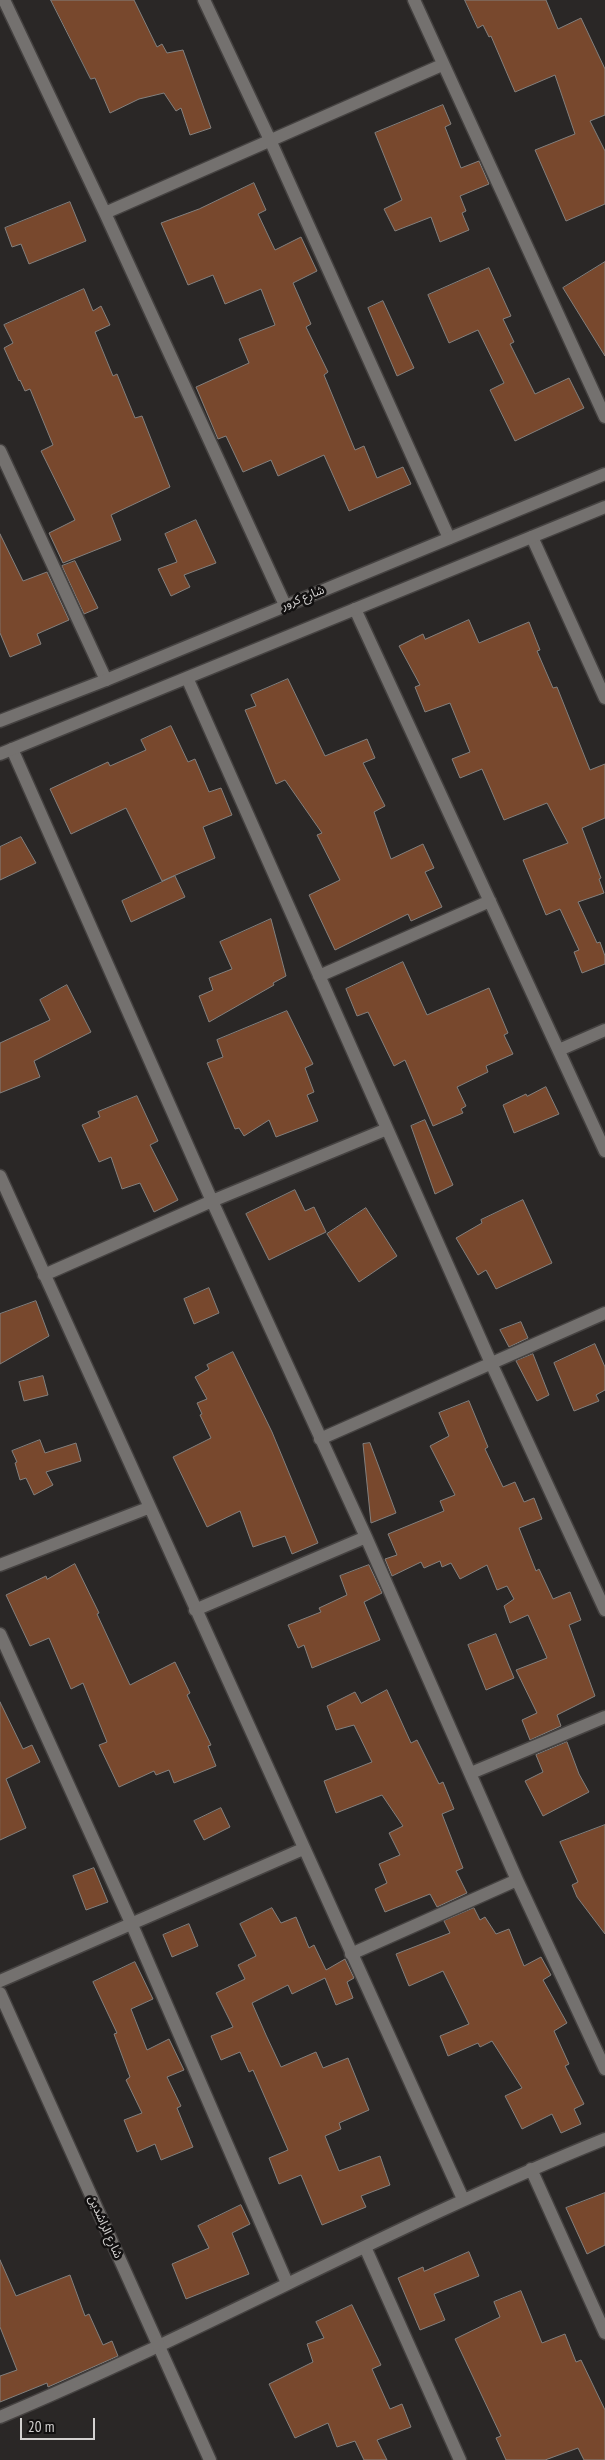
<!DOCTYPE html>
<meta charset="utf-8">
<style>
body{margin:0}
#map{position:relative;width:605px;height:2460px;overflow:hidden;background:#2a2726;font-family:"PT Sans Narrow",sans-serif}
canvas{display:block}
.scale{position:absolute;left:20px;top:2418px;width:75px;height:22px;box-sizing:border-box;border:2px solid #d3d1d0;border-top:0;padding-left:6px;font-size:15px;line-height:18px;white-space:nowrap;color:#d3d1d0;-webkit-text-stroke:4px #121010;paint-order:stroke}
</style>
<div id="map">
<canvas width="605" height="2460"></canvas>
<div class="scale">20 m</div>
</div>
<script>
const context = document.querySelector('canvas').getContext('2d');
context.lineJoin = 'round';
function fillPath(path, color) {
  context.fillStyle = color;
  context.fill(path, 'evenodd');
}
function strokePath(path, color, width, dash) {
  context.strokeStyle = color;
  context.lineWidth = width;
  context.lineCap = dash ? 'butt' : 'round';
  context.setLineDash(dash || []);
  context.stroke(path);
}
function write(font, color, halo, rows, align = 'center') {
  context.font = font + ' "PT Sans Narrow","Noto Sans Arabic",sans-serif';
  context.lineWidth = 5;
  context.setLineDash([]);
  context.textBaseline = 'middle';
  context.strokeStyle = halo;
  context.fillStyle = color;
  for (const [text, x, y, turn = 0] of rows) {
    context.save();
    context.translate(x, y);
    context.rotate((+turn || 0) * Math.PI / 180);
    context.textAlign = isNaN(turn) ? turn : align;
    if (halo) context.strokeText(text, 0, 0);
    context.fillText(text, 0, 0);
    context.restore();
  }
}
const building = new Path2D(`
 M51 0H134L157 47 162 44 167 53 183 50 211 128 190 135 181 108 176 111 164 93 139 99 110 113 95 78 91 79Z
 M465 0H546L558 29 581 18 605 69V115L590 121 605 151V204L566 221 535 150 575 134 555 75 515 92 491 36 489 37 483 25 478 28Z
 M443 105 451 124 445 127 461 168 479 161 489 184 460 196 466 211 462 213 469 230 440 242 431 217 395 231 384 209 402 200 375 133Z
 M254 183 266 210 258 214 275 250 301 237 317 271 293 283 311 324 306 327 328 372 324 375 355 450 364 446 377 478 403 467 411 484 349 511 324 455 278 476 271 460 243 472 226 436 218 439 196 387 249 363 239 339 275 325 261 289 225 304 213 275 188 285 161 223 199 209Z
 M70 202 86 241 29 264 21 244 12 247 5 228Z
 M605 262V356L563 288Z
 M489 268 511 316 503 319 514 342 510 344 535 394 569 378 584 408 515 441 490 390 504 383 478 330 449 343 428 295Z
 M84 289 93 311 101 306 110 325 95 332 113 376 117 374 135 418 142 416 170 487 111 515 121 540 63 563 49 533 75 520 41 451 53 445 30 389 25 391 20 380 19 381 4 348 13 343 4 325Z
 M383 301 414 368 397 376 368 308Z
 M196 520 216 563 184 575 190 587 171 596 158 569 177 562 165 534Z
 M0 534 23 581 47 572 69 620 37 634 41 644 10 657 0 633Z
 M75 561 98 608 84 614 62 566Z
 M469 620 479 643 529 622 540 650 537 651 553 688 557 687 590 770 605 764V818L582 828 601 878 599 879 604 893 578 902 597 943 600 942 605 956V964L582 973 574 952 579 950 560 909 546 915 523 860 568 843 547 803 504 820 482 769 460 778 452 759 470 752 450 703 425 712 415 687 420 685 399 646 423 634 425 639Z
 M288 679 325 756 367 739 375 758 363 763 385 806 374 812 391 859 423 844 434 868 425 872 442 907 411 921 408 914 335 950 309 895 340 880 317 835 322 833 285 780 276 784 245 710 256 706 251 695Z
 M171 726 188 762 195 759 209 792 221 788 232 815 203 827 215 858 162 881 126 808 71 834 50 789 108 762 110 766 146 750 141 740Z
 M21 837 36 863 0 880V847Z
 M175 876 185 897 131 922 122 901Z
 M271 919 286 976 273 983 274 985 209 1022 199 996 213 990 209 978 232 969 220 942Z
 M403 962 427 1015 489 988 508 1033 504 1035 513 1054 486 1066 488 1072 457 1087 466 1106 461 1109 463 1113 433 1126 405 1060 394 1066 368 1012 357 1016 346 989Z
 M67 985 91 1032 34 1061 40 1077 0 1093V1043L50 1020 40 1000Z
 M287 1011 313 1064 305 1068 314 1092 307 1095 318 1121 276 1137 269 1120 244 1136 239 1128 235 1129 207 1063 223 1057 217 1040Z
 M546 1087 559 1114 514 1133 503 1105 526 1094 527 1096Z
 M137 1096 158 1141 150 1145 178 1200 154 1212 140 1183 122 1189 111 1157 99 1162 82 1125 100 1117 98 1112Z
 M425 1120 453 1185 435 1194 411 1126Z
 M295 1190 305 1211 314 1207 326 1232 269 1260 246 1214Z
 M523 1200 552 1263 496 1289 486 1270 478 1275 456 1238 482 1223 481 1220Z
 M366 1208 397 1256 359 1282 327 1234Z
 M209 1288 219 1313 194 1324 184 1299Z
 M36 1301 49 1336 0 1364V1314Z
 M521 1322 528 1338 509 1347 500 1330Z
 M595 1344 605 1367V1390L596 1395 599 1401 574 1411 554 1363Z
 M233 1352 272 1432 318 1543 292 1554 285 1536 253 1547 240 1511 207 1527 173 1457 211 1438 200 1415 202 1414 197 1403 207 1399 195 1377 209 1369 207 1365Z
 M533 1354 549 1395 537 1401 516 1361Z
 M43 1376 48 1395 24 1401 19 1382Z
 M469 1401 488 1447 485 1449 503 1487 515 1482 524 1502 534 1498 542 1519 519 1528 536 1571 539 1569 553 1599 570 1592 581 1620 569 1625 595 1696 557 1715 561 1726 530 1740 522 1720 537 1713 516 1670 547 1658 528 1615 510 1623 504 1606 514 1599 507 1586 497 1590 487 1565 460 1579 451 1563 442 1567 440 1561 424 1568 421 1562 392 1576 385 1559 397 1555 388 1534 444 1511 440 1501 455 1495 430 1446 449 1436 439 1413Z
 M40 1440 45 1453 76 1443 81 1461 46 1472 53 1485 34 1495 26 1478 20 1480 15 1463 17 1462 12 1451Z
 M370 1443 396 1513 371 1523 363 1444Z
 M75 1564 99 1613 97 1614 130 1685 175 1662 190 1693 187 1695 211 1745 208 1746 216 1766 174 1783 169 1770 156 1775 154 1771 119 1787 99 1745 107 1742 83 1683 71 1689 49 1638 30 1646 6 1595 46 1576 47 1579Z
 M369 1565 382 1593 364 1602 380 1640 312 1668 304 1645 298 1648 288 1625 321 1612 319 1608 347 1595 340 1576Z
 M496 1634 514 1678 486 1690 468 1645Z
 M387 1690 411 1743 417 1740 439 1784 443 1782 454 1809 442 1814 463 1868 456 1871 467 1893 437 1907 430 1894 385 1912 375 1889 387 1883 379 1864 400 1855 389 1833 403 1826 382 1795 336 1813 324 1781 372 1762 354 1725 336 1730 327 1706 355 1692 361 1703Z
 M0 1702 23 1749 32 1745 40 1762 6 1779 26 1828 0 1840Z
 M567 1742 579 1774 589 1792 543 1816 525 1781 543 1772 536 1755Z
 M221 1808 230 1827 204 1840 194 1821Z
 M605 1825V1934L577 1897 572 1885 578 1882 560 1842Z
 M94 1868 108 1902 86 1910 73 1876Z
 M272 1908 281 1923 296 1917 309 1948 314 1945 326 1970 345 1959 354 1978 347 1982 353 1998 336 2005 325 1978 292 1994 288 1985 252 2003 266 2035 281 2067 316 2052 323 2068 348 2058 369 2110 339 2123 341 2129 325 2136 339 2171 380 2156 390 2185 361 2196 366 2207 322 2225 301 2175 279 2184 269 2158 288 2150 253 2070 249 2072 240 2052 221 2060 211 2036 233 2027 216 1993 245 1979 238 1965 256 1956 240 1924Z
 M474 1908 480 1920 485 1917 496 1934 509 1929 524 1966 541 1957 551 1975 543 1980 567 2023 554 2031 569 2064 565 2066 584 2104 574 2109 581 2124 561 2133 552 2114 522 2129 505 2096 522 2088 492 2041 480 2047 478 2043 448 2056 440 2036 469 2024 443 1971 409 1986 396 1954 450 1933 444 1921Z
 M189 1924 198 1946 172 1957 163 1935Z
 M135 1962 153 1999 131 2009 147 2050 169 2039 184 2070 167 2077 181 2106 177 2108 193 2147 161 2160 155 2144 137 2152 124 2120 142 2113 126 2080 130 2077 114 2034 117 2033 93 1982Z
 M605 2193V2245L587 2254 566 2208Z
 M241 2205 250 2224 232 2233 249 2274 186 2299 172 2264 209 2248 198 2226Z
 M469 2252 479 2276 434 2294 445 2320 420 2330 398 2278 423 2267 424 2271Z
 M0 2260 16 2296 70 2275 85 2316 89 2314 103 2345 112 2341 118 2356 48 2387 47 2383 0 2402V2376L17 2370 0 2327Z
 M521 2291 542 2343 565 2334 576 2362 581 2360 605 2410V2460H584L578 2448 545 2460H506L496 2438 501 2436 455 2339 500 2317 494 2302Z
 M352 2305 381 2365 372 2369 390 2409 402 2404 411 2427 377 2440 387 2460H364L355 2441 337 2447 328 2423 295 2438 269 2384 313 2362 307 2344 324 2338 316 2322Z`);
const minor = new Path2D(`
 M4 0 105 213 285 605
 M204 0 270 140 449 538
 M414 0 605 417
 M105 213 442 65
 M0 451 106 680
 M532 537 605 698
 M355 609 605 1151
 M188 680 491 1363 605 1610
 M12 749 212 1201 366 1537 517 1880 605 2069
 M319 976 490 901
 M559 1050 605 1030
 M0 1176 463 2199
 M44 1275 212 1201 387 1129
 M320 1439 605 1313
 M0 1565 148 1508
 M195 1610 366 1537
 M0 1634 132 1925 287 2283
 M471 1773 605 1717
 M351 1954 517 1880
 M0 1981 303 1849
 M531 2169 605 2333
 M365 2247 460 2460
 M0 2417C205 2331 399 2222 605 2139`);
const tertiary = new Path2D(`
 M0 1993 210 2460`);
const secondary = new Path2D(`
 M0 721 106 680 605 474
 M0 754 605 507`);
const streetNames = [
 ["شارع كرور",303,598,-22],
 ["شارع الراشدين",105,2227,66]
];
fillPath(building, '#78482d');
strokePath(building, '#83807e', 1);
strokePath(minor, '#454241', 15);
strokePath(tertiary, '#454241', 15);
strokePath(secondary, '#454241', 15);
strokePath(minor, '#74716f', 12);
strokePath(tertiary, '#74716f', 12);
strokePath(secondary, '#74716f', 12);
write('12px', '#d3d1d0', '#121010', streetNames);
</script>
